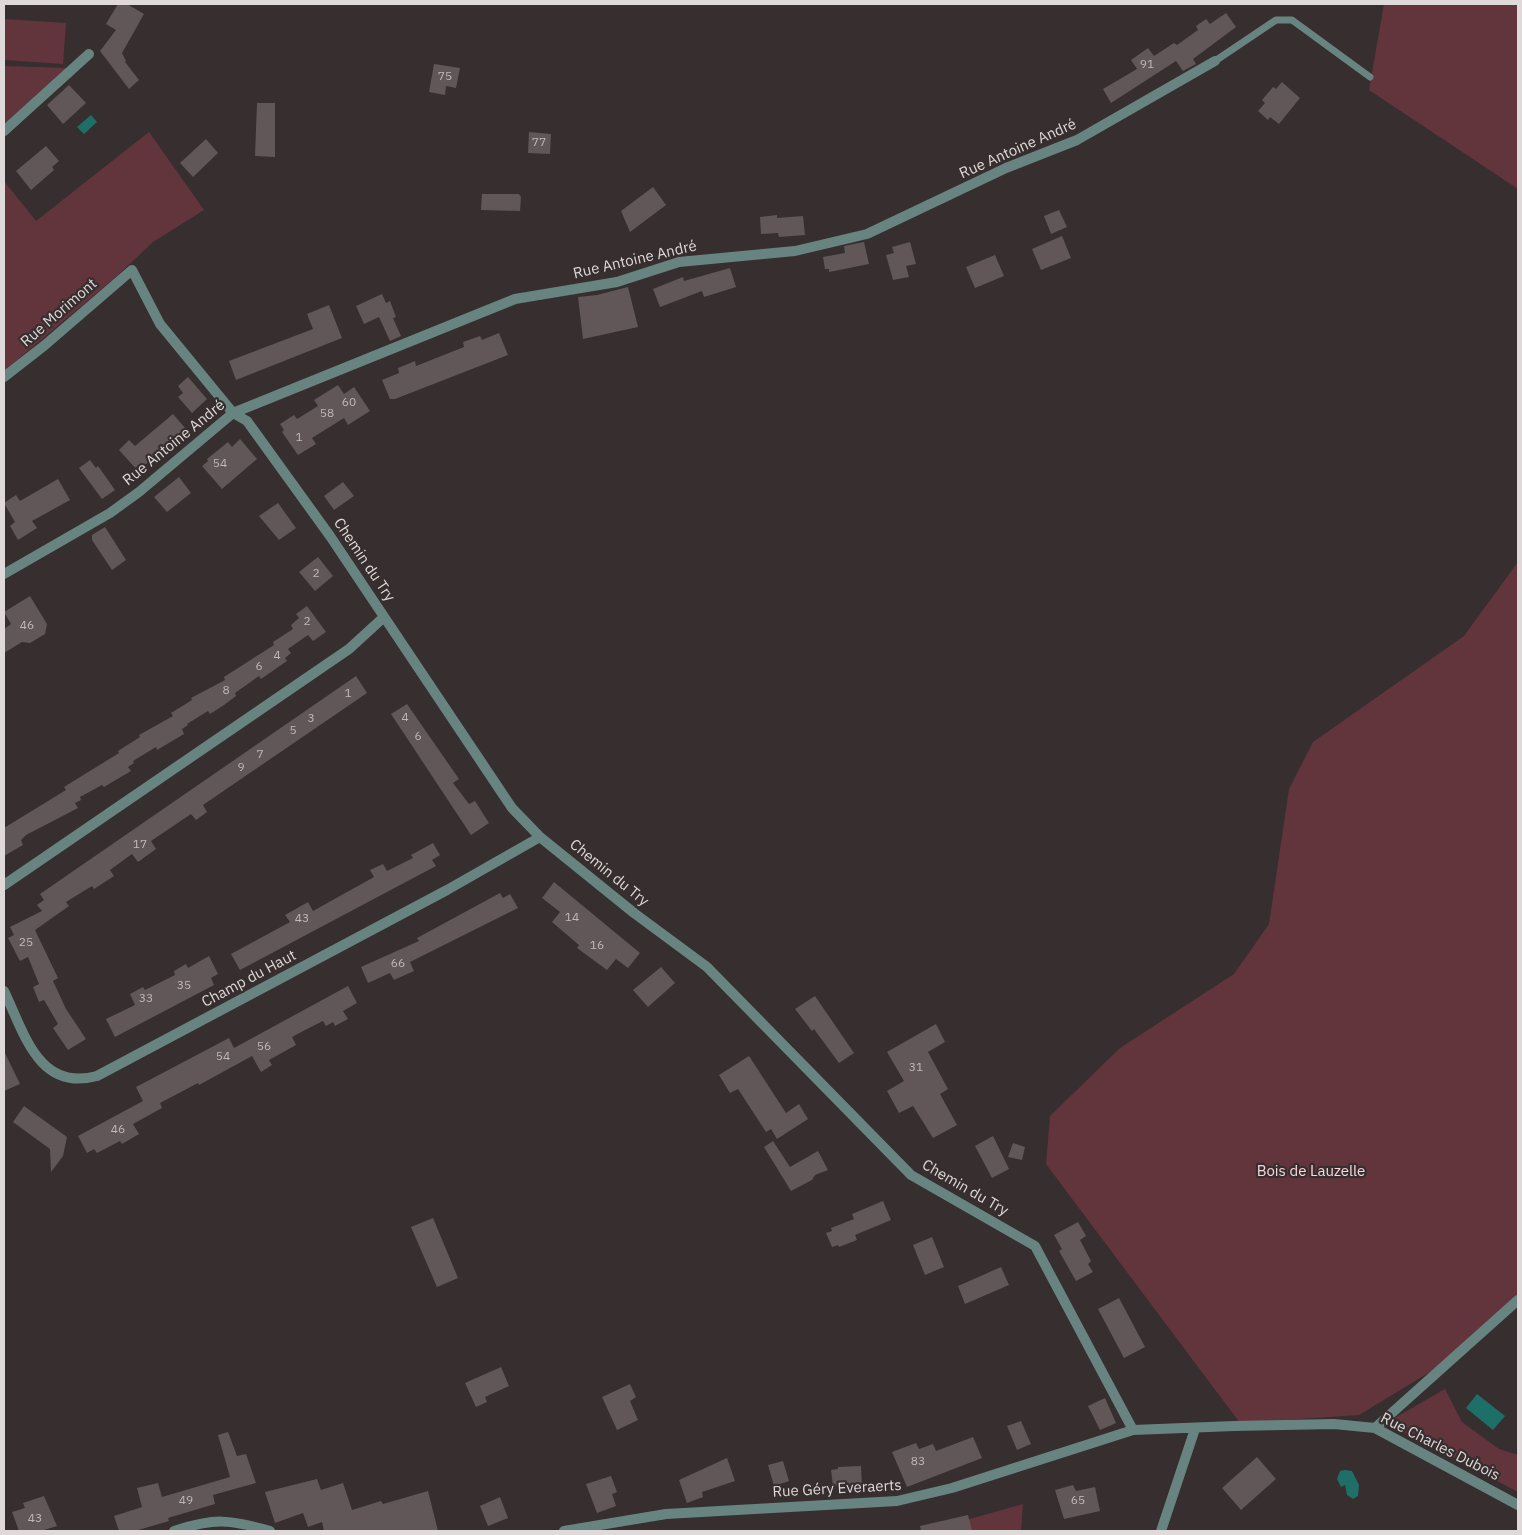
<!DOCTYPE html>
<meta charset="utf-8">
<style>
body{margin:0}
#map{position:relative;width:1522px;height:1535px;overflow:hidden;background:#372e2f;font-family:"IBM Plex Sans",sans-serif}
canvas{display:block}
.frame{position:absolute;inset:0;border:5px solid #dfd9da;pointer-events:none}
</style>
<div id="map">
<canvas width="1522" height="1535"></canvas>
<div class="frame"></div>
</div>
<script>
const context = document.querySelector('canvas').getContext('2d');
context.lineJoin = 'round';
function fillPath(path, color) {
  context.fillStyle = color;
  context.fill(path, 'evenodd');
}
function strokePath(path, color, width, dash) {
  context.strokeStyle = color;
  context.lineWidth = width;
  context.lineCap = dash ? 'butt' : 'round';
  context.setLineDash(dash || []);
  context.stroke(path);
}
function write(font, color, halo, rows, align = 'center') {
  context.font = font + ' "IBM Plex Sans",sans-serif';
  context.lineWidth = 4.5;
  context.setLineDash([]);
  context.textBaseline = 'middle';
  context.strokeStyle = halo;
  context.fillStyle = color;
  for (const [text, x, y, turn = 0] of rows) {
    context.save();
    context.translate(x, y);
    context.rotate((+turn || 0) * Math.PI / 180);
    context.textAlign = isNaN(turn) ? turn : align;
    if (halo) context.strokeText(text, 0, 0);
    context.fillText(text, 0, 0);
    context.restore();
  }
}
const green = new Path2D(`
 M1384 4H1518V189L1369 90Z
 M4 19 66 23 63 64 4 60Z
 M4 66 68 68 4 124Z
 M149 132 204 210 153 242 117 276 4 371V181L36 221Z
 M1518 562V1300L1458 1355 1359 1415 1240 1423 1046 1164 1050 1116 1120 1048 1234 974 1269 924 1289 789 1313 742 1464 636Z
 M1445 1389 1462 1422 1499 1449 1518 1455V1492L1386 1423Z
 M1023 1504 1021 1531H927Z`);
const water = new Path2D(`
 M91 115 97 122 84 134 77 127Z
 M1477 1394 1505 1416 1493 1430 1466 1408Z
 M1345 1470 1352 1471 1359 1485 1358 1496 1353 1499 1347 1495 1345 1485 1341 1487 1337 1479 1340 1471Z`);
const building = new Path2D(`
 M118 4H127L144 14 122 53 126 61 125 62 139 80 129 89 100 51 116 30 106 24Z
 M1226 13 1236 27 1193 59 1196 64 1183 71 1176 61 1111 103 1103 89 1137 69 1131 60 1148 48 1154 56 1174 43 1177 45 1198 30 1196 26 1206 19 1210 24Z
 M434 64 460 68 456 88 446 86 445 95 429 92Z
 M1282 82 1300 98 1279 124 1270 117 1268 120 1258 111 1265 103 1262 100 1273 87 1276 89Z
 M69 85 86 103 63 124 47 105Z
 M257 103H275V157L255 156Z
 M529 132 551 134 550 154 528 153Z
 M206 139 218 153 193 177 180 163Z
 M46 146 59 161 52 167 54 170 31 190 16 171Z
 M653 187 666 205 630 232 621 211Z
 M482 194H519L521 197 520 211 481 210Z
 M1059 210 1067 227 1051 234 1044 216Z
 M777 215V218L803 216 805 235 779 237 778 233 761 234 760 217Z
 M1062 236 1071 258 1041 270 1032 249Z
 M864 242 869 264 829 272V269H825L823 257 845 253 844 246Z
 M910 242 916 264 906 266 909 277 893 280 886 255 894 253 892 247Z
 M995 255 1004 276 975 288 966 267Z
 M730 268 736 287 704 297 702 291 660 307 653 289 683 277 684 281Z
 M628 287 638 327 583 339 578 297 597 295Z
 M382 294 386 303 390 301 396 317 393 318 401 336 390 341 379 317 364 324 356 306Z
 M329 305 342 338 236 380 229 361 313 329 307 314Z
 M499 333 508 355 395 399H390L382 380 399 373 398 368 415 361 416 366 464 347 463 342 480 336 482 340Z
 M188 377 207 399 192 413 178 397 183 393 178 386Z
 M338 385 344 394 354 387 370 411 348 425 344 418 312 438 316 444 298 455 282 432 284 430 280 424 294 415 297 419 318 406 314 400Z
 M173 414 186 429 138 471 119 450 129 440 135 446Z
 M240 439 257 459 222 489 202 466 208 461 207 459 228 442 232 447Z
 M90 460 96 468 98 466 115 490 102 499 79 468Z
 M179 477 191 493 167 512 154 497Z
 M58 479 70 500 32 521 37 528 18 540 10 526 15 522 4 503 16 495 20 501Z
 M343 482 354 496 334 510 324 496Z
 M278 503 296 528 279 540 259 516Z
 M105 527 126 560 112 570 92 540V535Z
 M318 557 333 576 315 591 299 572Z
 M30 596 47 624 45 634 30 643 22 642 4 653V629L11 624 4 612Z
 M307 606 326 632 313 641 308 635 288 649 291 653 285 658 287 661 261 679 259 676 235 693 236 696 224 705 210 714 208 711 187 724 188 725 182 729 184 734 157 750 156 747 133 761 134 763 128 767 131 771 104 787 102 785 80 797 81 800 75 803 78 808 26 835 21 840 23 845 4 856V828L66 790 64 787 119 753 118 751 140 737 139 735 173 716 171 713 192 700 191 698 225 680 224 677 274 645 273 642 293 629 291 625 299 618 296 614Z
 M356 676 367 693 203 805 207 812 196 820 191 814 151 841 156 849 138 862 132 854 110 870 114 876 94 889 92 886 66 902 69 906 35 930 58 978 53 981 66 1009 86 1039 68 1050 53 1028 58 1024 44 1000 39 1002 33 987 39 984 28 957 20 961 8 938 14 935 10 927 42 911 37 905 44 900 40 894Z
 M407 704 459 779 453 783 469 804 475 801 489 823 471 835 391 714Z
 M433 843 440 855 432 860 436 866 240 970 231 954 290 922 285 915 308 902 313 911 374 877 370 870 383 864 387 871 413 858 411 855Z
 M554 882 640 953 628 968 616 959 607 970 577 948 579 945 552 922 560 912 542 898Z
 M500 893 503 898 510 894 518 908 410 962 414 971 394 980 390 973 368 983 361 967 419 941 417 938Z
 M209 956 218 974 211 978 214 985 115 1037 106 1019 135 1005 130 994 143 987 145 990 175 975 174 971 186 964 188 968Z
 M661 967 675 983 648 1007 633 990Z
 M348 986 357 1003 343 1011 348 1019 335 1026 333 1022 326 1026 323 1021 305 1030 292 1037 296 1045 269 1060 272 1065 261 1072 252 1056 199 1085 198 1083 160 1103 162 1108 133 1124 139 1134 122 1144 120 1141 97 1153 94 1149 87 1153 78 1136 143 1101 136 1087 229 1038 234 1048Z
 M815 996 854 1053 839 1063 814 1029 812 1031 795 1009Z
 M936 1024 945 1042 928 1052 948 1089 940 1094 957 1125 933 1138 913 1106 899 1113 887 1091 904 1081 887 1052Z
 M4 1051 20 1084 4 1091Z
 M749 1056 786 1113 799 1104 808 1119 777 1139 771 1129 766 1132 738 1089 730 1093 719 1075Z
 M24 1106 67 1137 63 1156 51 1172 50 1149 13 1122Z
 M993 1136 1009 1169 992 1178 975 1146Z
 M773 1141 790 1167 818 1151 828 1170 815 1175 812 1180 791 1191 764 1147Z
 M1013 1143 1025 1147 1022 1160 1008 1157Z
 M883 1201 891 1220 855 1235 857 1240 839 1247 838 1245 832 1247 826 1233 832 1231 831 1228 854 1219 852 1214Z
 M433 1218 458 1278 437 1287 411 1227Z
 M1078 1222 1086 1236 1080 1240 1091 1261 1088 1264 1093 1272 1076 1281 1059 1251 1062 1249 1054 1235Z
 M932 1237 944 1267 925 1275 913 1245Z
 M1001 1267 1009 1285 965 1304 958 1286Z
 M1119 1298 1145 1347 1124 1358 1098 1309Z
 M501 1367 509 1386 485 1397 487 1402 476 1407 465 1383Z
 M630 1384 636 1397 630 1401 638 1420 617 1430 602 1397Z
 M1105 1398 1116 1423 1100 1430 1088 1406Z
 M1021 1421 1031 1444 1017 1450 1007 1426Z
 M228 1432 237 1456 246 1454 256 1483 213 1495 215 1504 168 1518 169 1521 135 1531H119L114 1516 142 1507 137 1488 158 1483 162 1497 230 1477 218 1435Z
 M973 1437 982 1458 907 1487 892 1452 916 1443 919 1449 933 1444 936 1451Z
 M1257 1457 1276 1479 1241 1510 1222 1488Z
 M727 1458 735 1481 702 1492 703 1497 687 1503 679 1480Z
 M783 1461 789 1481 774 1486 768 1465Z
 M861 1466 862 1487 840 1488V1486H833L831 1470 838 1469V1467Z
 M611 1476 617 1492 612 1494 616 1506 597 1513 586 1484Z
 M317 1479 321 1490 343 1483 352 1510 381 1501 383 1504 428 1491 438 1531H324L322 1522 308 1527 303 1513 275 1523 265 1492Z
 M1073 1485 1076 1491 1095 1487 1100 1511 1064 1519 1055 1490Z
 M44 1496 57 1526 41 1531H19L12 1512 25 1508 23 1503Z
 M500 1497 508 1518 488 1526 480 1506Z
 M968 1515 972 1531H921L920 1526Z`);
const service = new Path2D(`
 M1215 61 1276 20H1292L1370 77`);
const minor = new Path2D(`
 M4 131 89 54
 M4 377 45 345 132 270 160 324 233 413 247 421 330 536 512 808 540 837 634 913 707 967 911 1175 1035 1246 1133 1430
 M4 574 110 513 139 492 233 413 515 299 617 282 679 262 795 251 867 234 1006 168 1077 140 1215 61
 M4 885 349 649 384 617
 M4 991C24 1032 38 1092 97 1076L447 890 540 837
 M1375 1428 1518 1300
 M174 1531C214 1518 229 1519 270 1531
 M564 1531 666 1514 897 1501 952 1488 1133 1430 1234 1426 1334 1424 1375 1428 1518 1505
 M1161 1531 1195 1429`);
const numberNames = [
 ["91",1147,65],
 ["75",445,77],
 ["77",539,143],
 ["60",349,403],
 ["58",327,414],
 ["1",299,438],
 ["54",220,464],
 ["2",316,574],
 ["2",307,622],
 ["46",27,626],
 ["4",277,656],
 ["6",259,667],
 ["8",226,691],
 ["1",348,694],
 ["4",405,718],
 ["3",311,719],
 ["5",293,731],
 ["6",418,737],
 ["7",260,755],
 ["9",241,768],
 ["17",140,845],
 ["14",572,918],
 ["43",302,919],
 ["25",26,943],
 ["16",597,946],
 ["66",398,964],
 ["35",184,986],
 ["33",146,999],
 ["56",264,1047],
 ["54",223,1057],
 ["31",916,1068],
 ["46",118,1130],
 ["83",918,1462],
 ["49",186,1501],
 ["65",1078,1501],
 ["43",35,1519]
];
const streetNames = [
 ["Rue Antoine André",1018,149,-24],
 ["Rue Antoine André",635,260,-13],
 ["Rue Morimont",59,313,-41],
 ["Rue Antoine André",174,443,-39],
 ["Chemin du Try",364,560,56],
 ["Chemin du Try",609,873,39],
 ["Champ du Haut",249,979,-28],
 ["Chemin du Try",965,1188,30],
 ["Rue Charles Dubois",1440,1447,27],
 ["Rue Géry Everaerts",837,1489,-3]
];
const parkNames = [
 ["Bois de Lauzelle",1311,1172]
];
fillPath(green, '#62353d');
fillPath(water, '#1f6f69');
fillPath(building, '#615758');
strokePath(service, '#678481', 7);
strokePath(minor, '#678481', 10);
write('12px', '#c0b8ba', null, numberNames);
write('15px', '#dfd9da', '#372e2f', streetNames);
write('15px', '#fbd5da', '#372e2f', parkNames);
</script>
